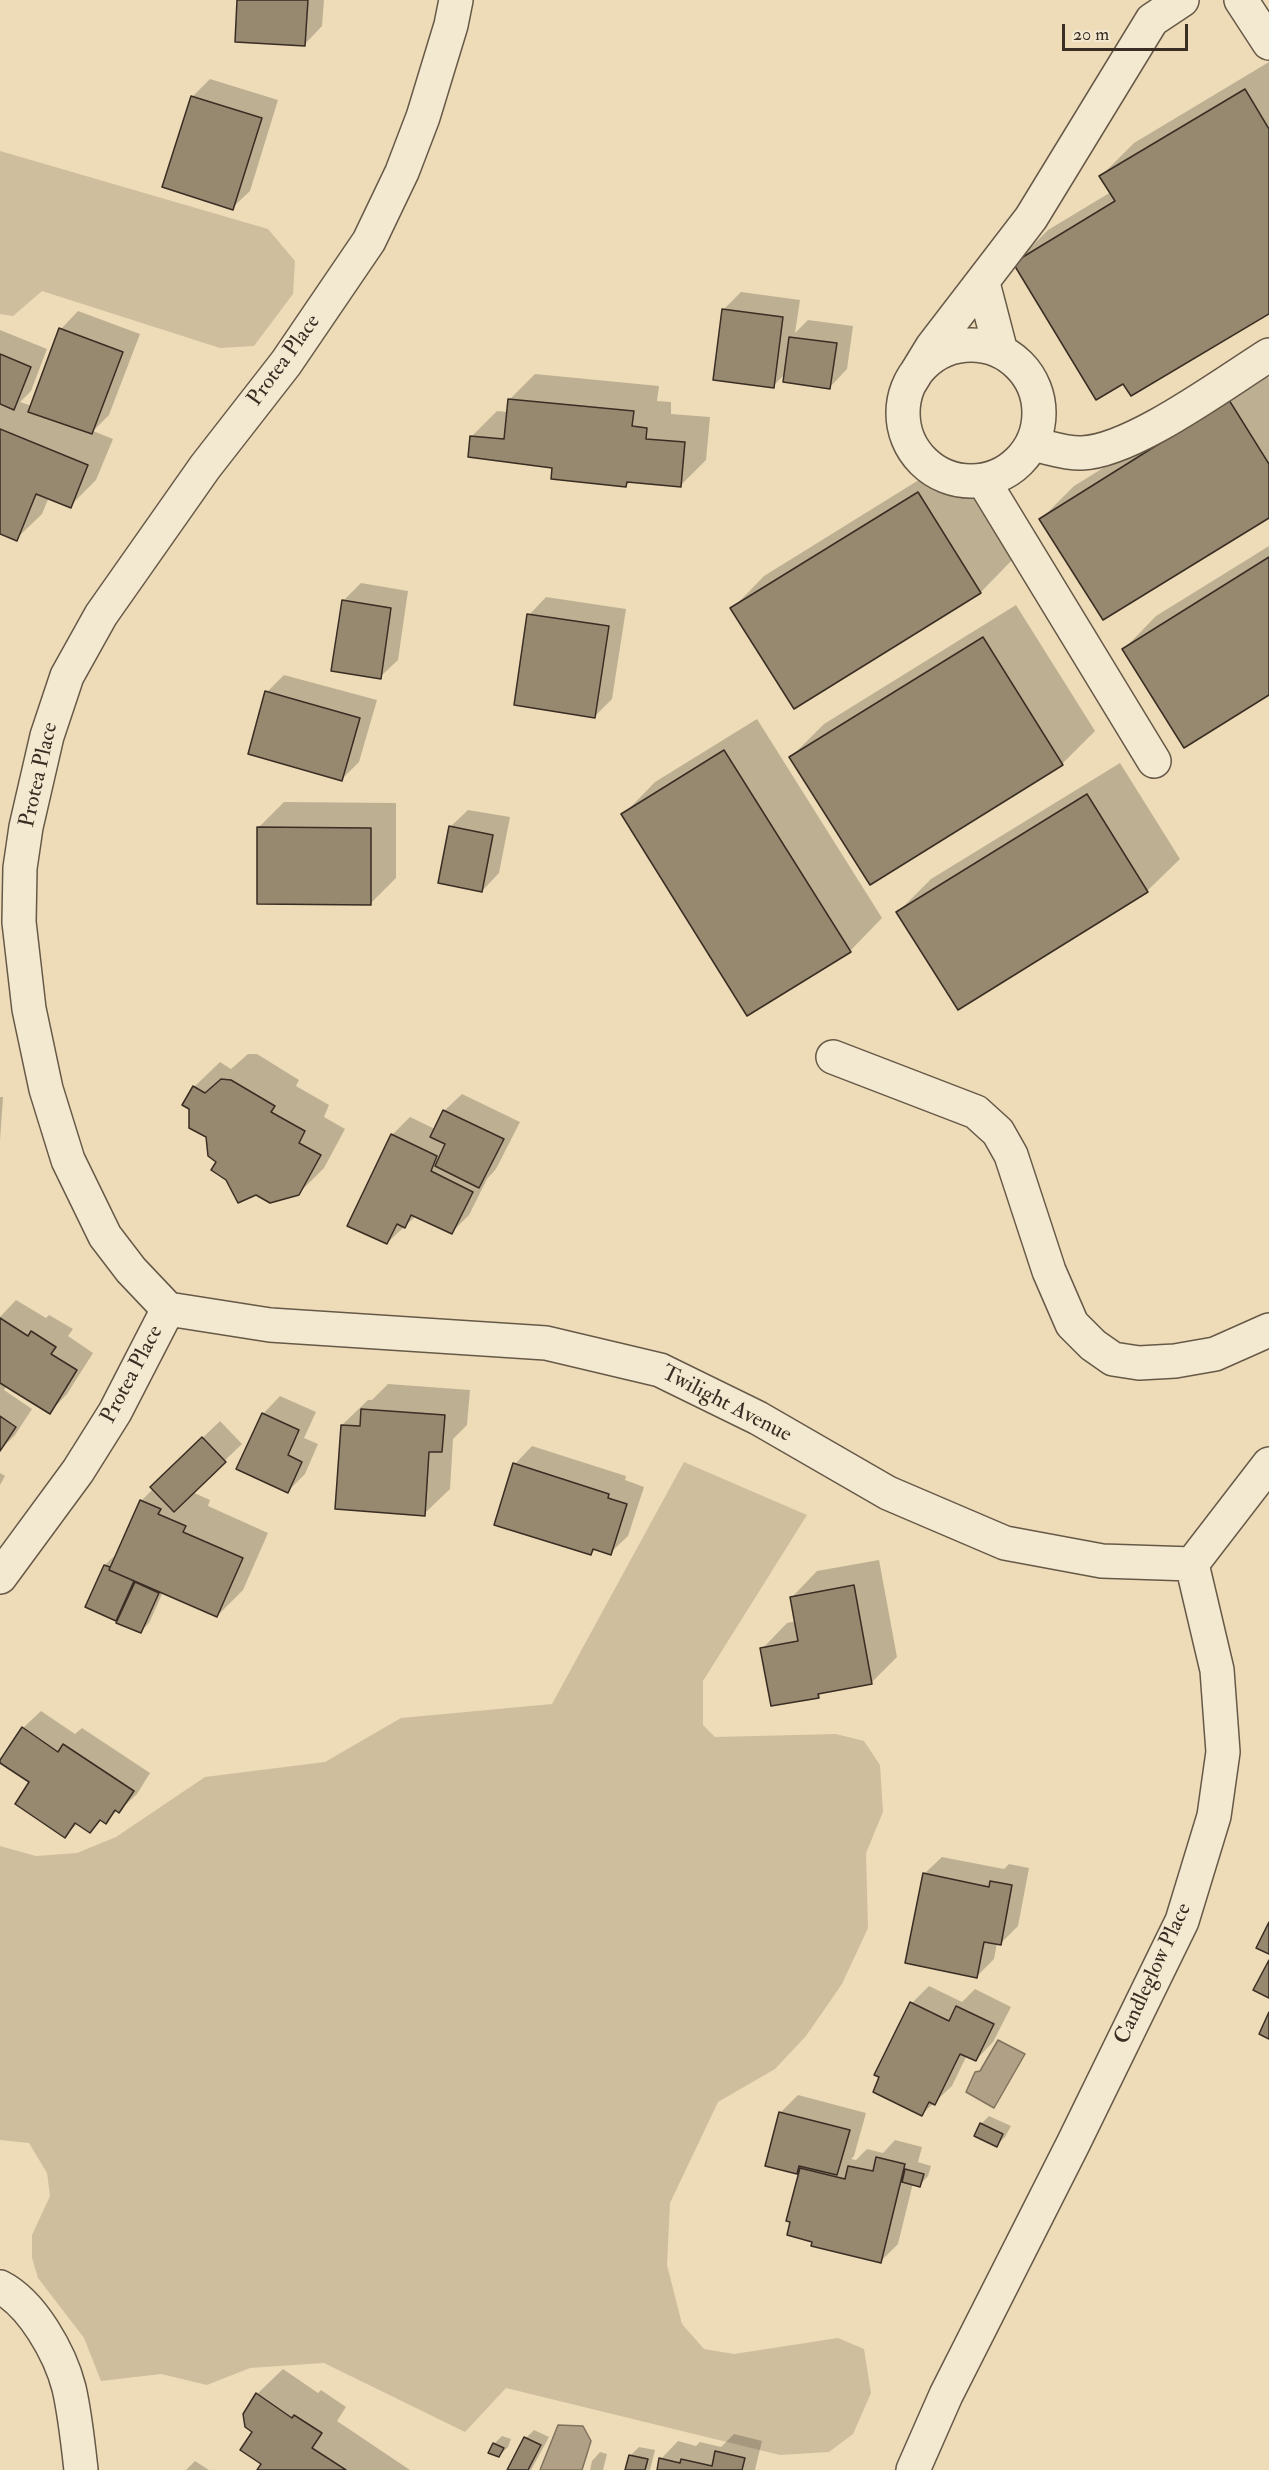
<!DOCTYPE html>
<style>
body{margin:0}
#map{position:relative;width:1269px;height:2470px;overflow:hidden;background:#eddcb7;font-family:"IM FELL Double Pica",serif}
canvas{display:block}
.scale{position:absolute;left:1062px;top:24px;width:126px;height:27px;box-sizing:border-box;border:3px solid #3a2d23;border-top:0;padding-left:8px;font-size:18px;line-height:21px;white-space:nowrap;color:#3a2d23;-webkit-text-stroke:4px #f3e8d0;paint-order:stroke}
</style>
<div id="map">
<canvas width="1269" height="2470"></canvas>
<div class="scale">20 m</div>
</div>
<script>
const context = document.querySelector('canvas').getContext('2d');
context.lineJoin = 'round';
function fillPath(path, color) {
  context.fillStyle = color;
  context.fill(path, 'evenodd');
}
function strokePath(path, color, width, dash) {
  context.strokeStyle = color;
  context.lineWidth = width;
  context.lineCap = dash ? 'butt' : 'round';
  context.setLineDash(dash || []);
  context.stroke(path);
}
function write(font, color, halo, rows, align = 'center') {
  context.font = font + ' "IM FELL Double Pica",serif';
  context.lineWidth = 4.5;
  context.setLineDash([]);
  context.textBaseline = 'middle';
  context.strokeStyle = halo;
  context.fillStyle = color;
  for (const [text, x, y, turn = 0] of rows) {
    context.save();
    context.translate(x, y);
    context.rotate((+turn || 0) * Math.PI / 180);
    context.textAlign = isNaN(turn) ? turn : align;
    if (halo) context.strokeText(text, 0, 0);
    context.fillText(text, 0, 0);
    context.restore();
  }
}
const green = new Path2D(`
 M0 151 268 229 295 261 293 294 254 346 220 348 42 291 13 316 0 314Z
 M684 1462 807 1515 703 1681V1725L715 1737 836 1734 864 1741 880 1765 883 1812 866 1853 868 1928 842 1984 806 2036 775 2069 718 2102 670 2203 667 2265 682 2324 704 2349 734 2354 838 2338 864 2349 871 2393 853 2434 829 2452 780 2455 506 2388 465 2432 324 2363 250 2368 207 2385 161 2374 101 2381 84 2338 38 2278 32 2258V2235L50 2196 47 2173 29 2143 0 2140V1846L36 1856 77 1853 116 1837 205 1777 325 1762 401 1718 552 1704Z`);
const water = new Path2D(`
 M998 2040 1025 2054 994 2108 966 2092 975 2072 980 2071Z
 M558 2425 583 2426 591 2441 582 2470H540Z`);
const shadow = new Path2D(`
 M238 0H324L322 26 305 44Z
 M1269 62V312L1124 382 1015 263 1048 230 1111 192 1101 176 1134 143Z
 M210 79 278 100 250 191 232 208 164 186 193 96Z
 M741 292 800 300 795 333 808 320 853 326 847 369 830 387 786 373 773 386 714 378 724 309Z
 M78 311 140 334 109 415 93 431 113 439 96 480 70 506 49 497 42 514 16 539 0 533V330L47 349 31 391 20 402 32 406 61 329Z
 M1263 369 1269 379V516L1041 519 1074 486Z
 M535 374 659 386 657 401 671 402V414L710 417 706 460 680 486 630 481 626 485 554 467 471 437 497 411 508 412 509 400Z
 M951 460 1013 559 981 592 794 707 732 609 764 576Z
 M1269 546V693L1124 649 1156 616Z
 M361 583 408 591 398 660 380 677 343 601Z
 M546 597 626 609 612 699 595 716 529 615Z
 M1016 605 1095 731 1062 764 791 757 824 724Z
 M284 675 377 700 359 762 342 779 267 692Z
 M757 719 882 918 850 951 623 815 655 782Z
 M1120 763 1180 859 1147 891 898 912 931 879Z
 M284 802 396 803V878L371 903 258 828Z
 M468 810 510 817 499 873 482 891 450 827Z
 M248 1054H257L299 1080 296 1086 329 1105 324 1117 345 1129 324 1168 298 1194 218 1161 207 1136 194 1087 220 1062 231 1069Z
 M462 1094 520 1122 496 1169 487 1179 469 1215 452 1232 416 1216 387 1243 349 1225 392 1135 410 1117 435 1129 444 1111Z
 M0 1097H3L0 1141Z
 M16 1300 46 1318 49 1315 73 1329 68 1336 93 1353 67 1394 50 1412 7 1385 4 1390 32 1409 15 1435 0 1450V1317Z
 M388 1384 470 1390 467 1425 453 1439 450 1489 424 1514 342 1425 368 1400H372Z
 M280 1396 316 1412 304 1438 318 1444 305 1474 288 1491 263 1414Z
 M220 1421 242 1444 192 1492 210 1500 208 1506 268 1533 243 1590 217 1616 163 1592 149 1623 140 1632 87 1606 105 1565 113 1557 116 1558 141 1501 153 1489 152 1487Z
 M532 1446 626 1476 625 1480 644 1487 628 1536 610 1553 596 1549 591 1554 515 1464Z
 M0 1473 5 1476 0 1485Z
 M879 1560 897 1657 871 1683 824 1691 818 1697 762 1649 787 1623 796 1621 792 1597 817 1571Z
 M41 1711 75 1734 82 1728 150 1773 137 1794 119 1811 118 1810 105 1822 102 1819 90 1831 78 1823 65 1836 31 1782 23 1728Z
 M942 1857 1004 1869 1009 1864 1029 1868 1018 1926 1000 1944 997 1943 994 1959 977 1976 924 1874Z
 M929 1986 962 2002 975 1989 1011 2007 993 2042 976 2060 967 2055 952 2086 922 2114 912 2003Z
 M798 2095 866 2113 854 2156 851 2159 856 2160 867 2149 883 2153 895 2140 922 2147 918 2162 931 2166 928 2176 920 2185 913 2183 898 2244 880 2262 814 2241 792 2221 788 2220 801 2167 796 2172 780 2113Z
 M989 2116 1011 2126 1005 2137 997 2145 981 2124Z
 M283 2369 318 2393 321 2390 346 2407 337 2421 410 2470H259L263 2464 254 2431 257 2394Z
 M534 2430 549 2437 531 2470H509L526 2438Z
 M734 2434 762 2441 755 2470H658L661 2459 678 2441 696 2446 700 2442 721 2447Z
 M502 2436 511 2439 508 2447 499 2456 494 2444Z
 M639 2447 655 2450 650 2470H627L631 2455Z
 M600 2452 607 2454 603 2470H590L592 2461Z
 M195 2461 209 2470H186Z`);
const building = new Path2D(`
 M237 0H308L305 46 235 42Z
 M1245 89 1269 129V314L1131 396 1123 384 1096 400 1013 263 1115 201 1099 176Z
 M191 96 262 118 233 210 162 187Z
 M722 309 783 317 774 388 713 380Z
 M59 328 123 352 92 434 28 412Z
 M789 337 837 343 830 389 783 382Z
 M0 354 31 367 14 410 0 404Z
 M508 399 634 411 632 426 647 428 646 439 685 442 681 487 627 482 626 487 551 479 552 468 468 457 470 436 504 439Z
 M1229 400 1269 464V518L1103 620 1039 519Z
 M0 429 88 465 71 508 36 494 17 541 0 534Z
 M918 492 981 593 794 709 730 608Z
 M1269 557V695L1184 748 1122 649Z
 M342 600 391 608 381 679 331 671Z
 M527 614 609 626 595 718 514 705Z
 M983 637 1063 765 870 885 789 757Z
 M265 691 360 718 342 781 248 754Z
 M724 750 851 952 747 1016 621 814Z
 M1087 794 1148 892 958 1010 896 912Z
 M449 826 493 835 482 892 438 883Z
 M257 827 371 828V905L257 904Z
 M221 1079 231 1080 275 1106 271 1112 305 1131 299 1143 321 1155 299 1195 270 1203 256 1195 238 1203 226 1180 211 1170 216 1162 208 1156 206 1137 189 1128V1109L182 1105 193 1086 205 1093Z
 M443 1110 504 1139 479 1188 435 1166 445 1144 430 1137Z
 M391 1134 437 1156 431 1171 473 1192 452 1234 411 1215 405 1228 397 1224 387 1244 347 1226Z
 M0 1318 28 1336 31 1331 56 1347 51 1354 77 1370 50 1414 0 1383Z
 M361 1409 445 1415 442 1452H429L425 1516 335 1509 341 1425 360 1426Z
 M262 1413 299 1430 288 1455 302 1462 288 1493 236 1469Z
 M0 1416 16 1427 0 1451Z
 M202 1437 226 1462 174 1512 150 1487Z
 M513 1463 609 1494 608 1498 627 1504 611 1555 593 1549 591 1555 494 1525Z
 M140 1500 161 1509 158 1514 186 1526 183 1532 243 1558 217 1617 109 1570Z
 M104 1565 110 1567 109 1570 134 1581 116 1621 85 1607Z
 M135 1582 159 1593 141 1633 116 1623Z
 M854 1585 872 1684 818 1694 819 1698 771 1706 760 1648 798 1641 790 1597Z
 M22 1727 58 1752 63 1744 134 1791 119 1813 115 1810 106 1824 100 1820 90 1833 75 1823 65 1838 15 1804 29 1782 0 1763V1760Z
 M923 1873 989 1887 990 1881 1012 1885 1001 1945 984 1942 977 1978 905 1963Z
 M1269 1922V1954L1256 1948Z
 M1269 1960V1998L1253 1990Z
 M910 2002 949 2021 956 2006 994 2024 976 2061 960 2054 935 2105 929 2102 922 2116 873 2092 879 2077 874 2075Z
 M1269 2012V2039L1259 2034Z
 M779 2112 850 2130 837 2175 799 2166 797 2174 765 2166Z
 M980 2123 1003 2134 997 2147 974 2136Z
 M876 2157 905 2164 881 2263 811 2246 812 2242 787 2235 790 2222 786 2221 800 2168 845 2179 848 2166 873 2171Z
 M905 2169 924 2174 920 2187 902 2182Z
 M256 2393 292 2418 294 2415 322 2433 312 2448 346 2470H257L261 2464 240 2450 252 2432 245 2427 243 2414Z
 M524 2437 541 2445 528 2470H507Z
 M493 2443 504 2448 499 2457 488 2453Z
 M715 2451 745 2458 742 2470H657L659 2458 680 2463 681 2459 712 2466Z
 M629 2455 648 2459 645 2470H625Z`);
const minor = new Path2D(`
 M1241 0 1269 43
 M983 283 1001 352
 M903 413a68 68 0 1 1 136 0a68 68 0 1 1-136 0Z
 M910 383 932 347 1031 218 1152 20 1182 0
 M1032 444C1048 447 1067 454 1082 453 1133 451 1224 383 1269 355
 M983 480 1154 761
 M833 1057 976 1112 998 1132 1011 1155 1049 1271 1072 1324 1093 1345 1113 1359 1139 1363 1175 1361 1215 1354 1269 1330
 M168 1309 270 1325 546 1343 660 1370 758 1418 888 1493 1005 1543 1102 1561 1192 1564
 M0 1577 78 1471 115 1412 168 1309 131 1270 105 1236 68 1160 46 1089 29 1009 19 922 20 868 26 827 47 736 67 676 101 615 205 467 286 363 369 241 402 172 423 117 451 25 456 0
 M0 2287C32 2303 60 2353 69 2388 75 2414 78 2443 81 2470
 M913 2470 946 2395 1073 2144 1182 1921 1214 1816 1223 1752 1217 1670 1192 1564 1269 1464`);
const streetNames = [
 ["Protea Place",285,361,-54],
 ["Protea Place",40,775,-77],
 ["Protea Place",133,1375,-62],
 ["Twilight Avenue",726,1405,27],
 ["Candleglow Place",1154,1974,-65]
];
fillPath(green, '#cfbe9e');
fillPath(water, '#b0a085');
strokePath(water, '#81725e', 1.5);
fillPath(shadow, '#0003');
fillPath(building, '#978870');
strokePath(building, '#3a2d23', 1.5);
strokePath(minor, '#675948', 36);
strokePath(minor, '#f3e8d0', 33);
write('22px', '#3a2d23', '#f3e8d0', streetNames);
</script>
